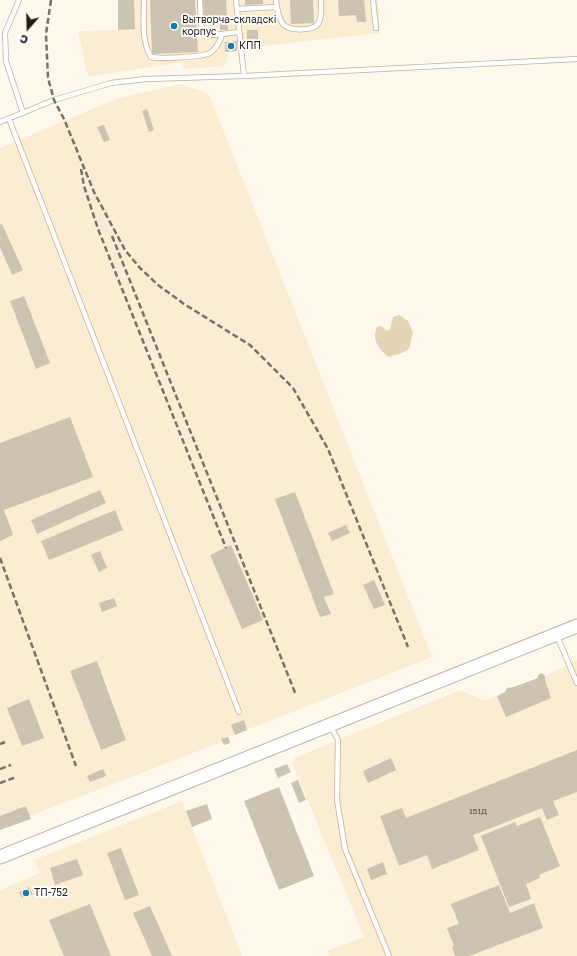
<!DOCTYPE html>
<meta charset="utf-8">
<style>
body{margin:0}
#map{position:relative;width:577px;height:956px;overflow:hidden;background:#fff9ed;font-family:"Golos Text",sans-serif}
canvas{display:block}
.north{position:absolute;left:8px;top:8px;width:40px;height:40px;-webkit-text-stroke:3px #fff;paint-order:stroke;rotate:200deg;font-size:11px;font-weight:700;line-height:16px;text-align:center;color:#221e17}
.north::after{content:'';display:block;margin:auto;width:14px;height:18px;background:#221e17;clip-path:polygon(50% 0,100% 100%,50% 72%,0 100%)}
</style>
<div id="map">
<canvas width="577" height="956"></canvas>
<div class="north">С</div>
</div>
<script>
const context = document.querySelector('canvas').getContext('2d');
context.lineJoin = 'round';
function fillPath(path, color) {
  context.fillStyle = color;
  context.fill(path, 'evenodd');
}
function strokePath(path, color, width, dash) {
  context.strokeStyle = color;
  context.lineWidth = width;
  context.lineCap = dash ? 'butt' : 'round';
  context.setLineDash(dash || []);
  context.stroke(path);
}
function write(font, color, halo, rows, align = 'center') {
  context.font = font + ' "Golos Text",sans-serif';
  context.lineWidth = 3.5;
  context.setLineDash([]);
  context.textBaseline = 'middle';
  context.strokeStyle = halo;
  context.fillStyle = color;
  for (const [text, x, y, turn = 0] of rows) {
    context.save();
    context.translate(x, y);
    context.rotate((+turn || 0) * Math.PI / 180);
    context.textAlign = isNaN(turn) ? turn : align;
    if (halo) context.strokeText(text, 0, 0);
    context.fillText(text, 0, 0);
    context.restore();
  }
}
const built = new Path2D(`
 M118 0H378L380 33 237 49V51L229 52 225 66 184 69 182 62 88 77 78 31 118 30Z
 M181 84 209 94 432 657 229 737 230 743 224 745 222 742 30 816 31 819 0 830V148L118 98ZM97 661 109 690 126 740 101 750 71 674Z
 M577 660V956H329L327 951 364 937 293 765 294 758 460 690 485 701 505 693 507 688 514 687 537 679 538 675 542 673 545 676Z
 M182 801 242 956H0V890L40 873 34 860Z`);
const green = new Path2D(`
 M399 315 408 321 413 333 409 349 402 353 389 357C379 350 370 338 378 326L383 327 386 331 390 329 393 317Z`);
const building = new Path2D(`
 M118 0H134L135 29 118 30Z
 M150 0H195L198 52 152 54Z
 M203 0H226L228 30H220V19L204 20Z
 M245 0H263V4L245 5Z
 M290 0H313L314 23 291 24Z
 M338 0H364L366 22H357L356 15 339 16Z
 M247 30H258V41L247 42Z
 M237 41V51L225 52V42Z
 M147 109 154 130 149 132 142 111Z
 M104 125 110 140 104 142 97 127Z
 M2 224 23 270 12 275 0 247V225Z
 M24 296 50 363 36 369 10 301Z
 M70 417 93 477 4 510 13 535 0 541V443Z
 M100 490 106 503 37 534 31 520Z
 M295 492 334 594 324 597 331 614 320 617 275 499Z
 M115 510 123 530 49 560 41 541Z
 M346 525 350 533 332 541 328 533Z
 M231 545 263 620 242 629 210 555Z
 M100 551 107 568 99 572 91 555Z
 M374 580 385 605 374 609 363 585Z
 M114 598 117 606 102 612 99 603Z
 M97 661 126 740 101 750 70 671Z
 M542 673 545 676V680L551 698 506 717 497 696 505 692 507 688 514 687 538 678V675Z
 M29 699 44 738 22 746 7 708Z
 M244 720 247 730 235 735 231 725Z
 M228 737 230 743 224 745 221 739Z
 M577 750V792L553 801 559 815 547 820 542 808 473 835 479 850 432 869 427 855 399 866 380 816 402 808 406 818Z
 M391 758 396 770 368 783 363 771Z
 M287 764 291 772 278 778 274 769Z
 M103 769 106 776 90 782 87 776Z
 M298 780 306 800 299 803 291 783Z
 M279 787 314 876 279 890 244 801Z
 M207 804 212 819 192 827 186 811Z
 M26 806 31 819 0 830V816Z
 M540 817 560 866 539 875 540 878 526 884 531 899 509 907 481 836 515 822 517 826Z
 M121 848 139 895 125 900 107 853Z
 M77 859 83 875 55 885 50 868Z
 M383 862 387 874 371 880 367 869Z
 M499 885 510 913 534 903 543 928 469 956H455L452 947 454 946 447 928 459 924 451 904Z
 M29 887 33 894 22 898 19 892Z
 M90 904 111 956H64L49 920Z
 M150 906 172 956H152L133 913Z`);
const service = new Path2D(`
 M19 0 5 33 6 61 23 113
 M144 0C144 17 141 41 151 57 160 59 203 57 210 53 216 49 221 40 222 34
 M200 0 201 24 203 32 214 35 239 32
 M236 0 244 76
 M276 0C277 8 278 18 283 24 289 31 315 32 319 22 322 15 321 7 321 0
 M373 0 376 28
 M237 9 277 7
 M9 119 239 712
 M0 122 54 100 111 83 146 79 244 76 577 59
 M557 636 577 683
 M330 725 338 740 337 800 345 849 389 956`);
const secondary = new Path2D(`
 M0 857 577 626`);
const rail = new Path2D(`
 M51 0 46 34 48 78 54 100 64 119 94 192 125 250 140 268 158 285 184 304 250 345 293 388 328 449 408 647
 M81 169 84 186 98 229 226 548
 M112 236 296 695
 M0 558 76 766
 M0 744 5 742
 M0 769 11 765
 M0 783 16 777`);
const markers = [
 [174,26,4,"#187ca7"],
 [231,46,4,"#187ca7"],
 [26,893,4,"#187ca7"]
];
const numberNames = [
 ["151Д",478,811]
];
const poiNames = [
 ["Вытворча-складскі",182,20],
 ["корпус",182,32],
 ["КПП",239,46],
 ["ТП-752",34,893]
];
fillPath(built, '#fbedd2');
fillPath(green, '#e5d4b5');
fillPath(building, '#cdc3b1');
strokePath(service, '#bcb2a0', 6);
strokePath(secondary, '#bcb2a0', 15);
strokePath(service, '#fff', 4.5);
strokePath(secondary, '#fff', 13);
strokePath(rail, '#777269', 2.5, [6, 3]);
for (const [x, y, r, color] of markers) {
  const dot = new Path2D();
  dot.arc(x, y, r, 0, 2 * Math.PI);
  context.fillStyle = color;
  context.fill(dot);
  strokePath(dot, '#fff', 1.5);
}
write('8px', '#4d473e', null, numberNames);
write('10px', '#221e17', '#fff', poiNames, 'left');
</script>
